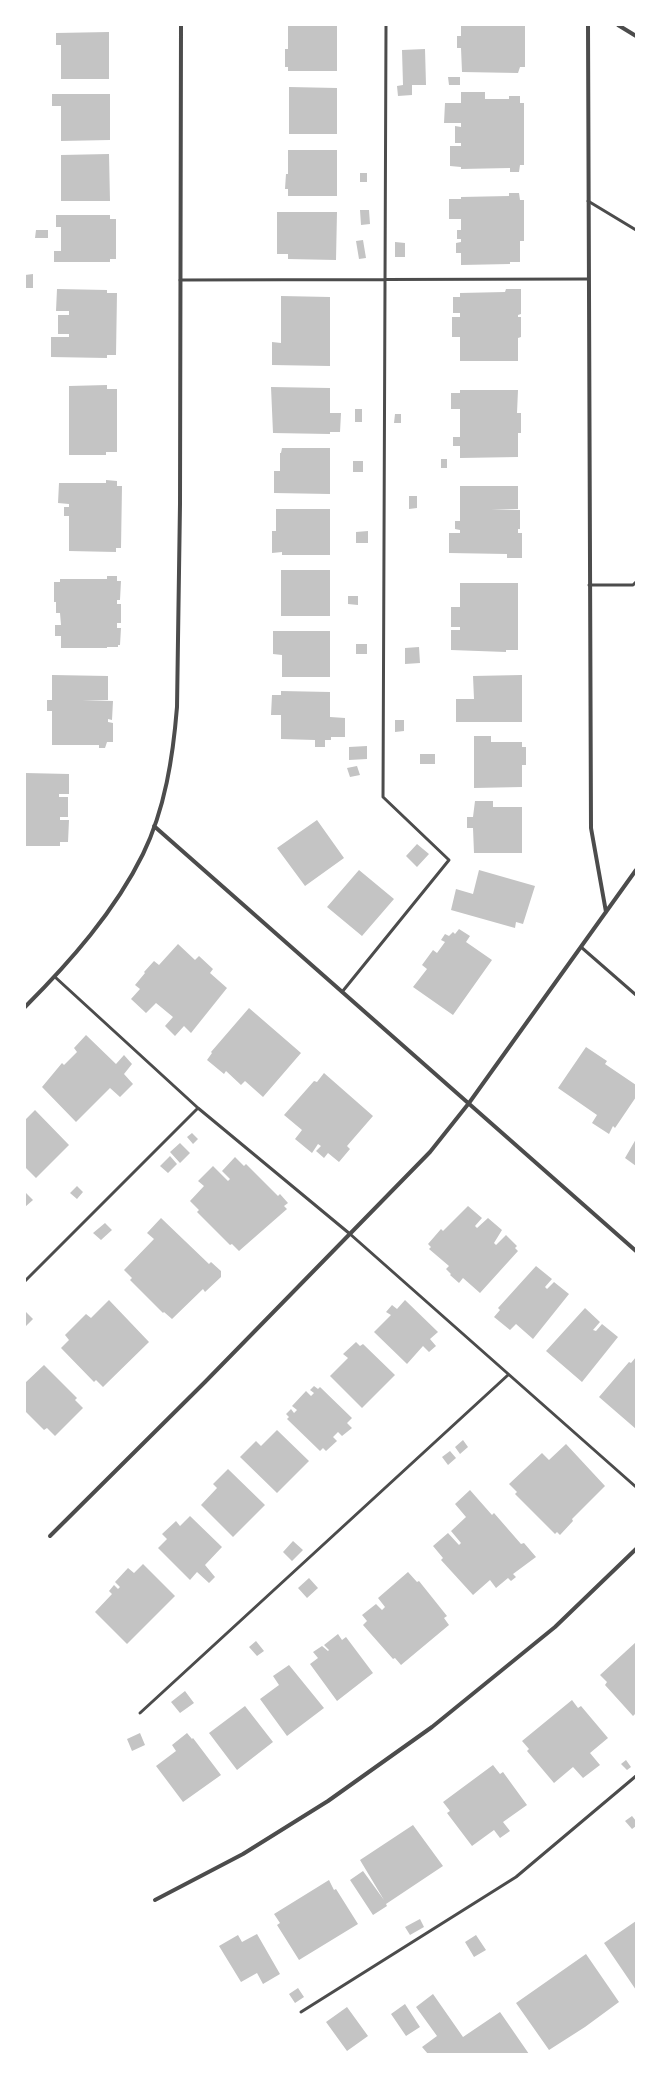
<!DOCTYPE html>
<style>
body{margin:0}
#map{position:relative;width:661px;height:2079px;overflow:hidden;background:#fff;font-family:"Noto Sans",sans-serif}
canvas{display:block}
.frame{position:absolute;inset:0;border:26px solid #fff;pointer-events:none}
</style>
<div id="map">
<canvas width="661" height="2079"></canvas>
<div class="frame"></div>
</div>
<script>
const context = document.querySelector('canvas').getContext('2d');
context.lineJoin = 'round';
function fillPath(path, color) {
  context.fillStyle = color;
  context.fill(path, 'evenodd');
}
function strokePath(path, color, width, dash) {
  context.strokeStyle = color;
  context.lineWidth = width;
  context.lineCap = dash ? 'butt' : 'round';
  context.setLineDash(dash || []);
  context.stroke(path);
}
const building = new Path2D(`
 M288 25H337V71H288V67H285V49H288Z
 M461 25 525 26V67H520L518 73 462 72 461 48H457V36H461Z
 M109 32V79H61V45H56V33Z
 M425 49 426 85H412V95L398 96 397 86 403 85 402 50Z
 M448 77H460V85H449Z
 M289 87 337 88V134H289Z
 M461 92H485V99H509V96H520V103H524V165H520L519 172H510V168L461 169V167L450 166V146H461V143H455V126L461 127V123H444L445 103H461Z
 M52 94H110V140L61 141V106H52Z
 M288 150H337V196H288V189H285L286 174H288Z
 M109 154 110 201H61V155Z
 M360 173H367V182H360Z
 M509 193H519L520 200H524V241H520V262H510V264L461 265V253H456V243L461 242V239H457V230H461V219H449V199H461V197L509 196Z
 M360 210H369L370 224 361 225Z
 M277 212H337L336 260 288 259V254H277Z
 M56 215H110V219H116V259H110V262H54V251H61V227H56Z
 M36 230H48V238H35Z
 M363 240 366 258 359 259 356 241Z
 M395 242 405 243V257H395Z
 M33 274V288H25V275Z
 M57 289 107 290V293H117L116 355H107V358L51 357V337H69V334H58V315H69V311H56Z
 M506 289H521V314L518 315V317H521V337L518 338V361H460V337H452V317H460V313H453V297H460V293L505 292Z
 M281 296 330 297V366L272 365V342L281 343Z
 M107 385V389H117V452H106V455H69V386Z
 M271 387 330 388V413H341L340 432H330V434L273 433Z
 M460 390H518L517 413H521V433H518V457L460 458V446H453V437H460V409H451V393H460Z
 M355 409H362V422H355Z
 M395 414H401V423H394Z
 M282 448H330V494L274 493V471H280V453H281Z
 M441 459H447V468H441Z
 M353 461H363V472H353Z
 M106 480 117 481V486H122L121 548H116V552L69 551V516H64V507H69V504L58 503 59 483H106Z
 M460 486H518V509L491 510H520V529H518V533H522V558H507V554L449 553V533H460V530L455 529V521H460Z
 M409 496H417V508L409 509Z
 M276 509H330V555H282V552L272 553V531H276Z
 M368 531V543H356V532Z
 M281 570H330V616H281Z
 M107 576H117V581H121L120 600H117V604H121V623H117V628H121L120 645H118V647H107V648H61V636H55V625H61L60 613H56V602H54V582H60V579H107Z
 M460 583H518V650H506V652L451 650V630H460V627H451V607H460Z
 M348 596H358V605L348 604Z
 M273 631H330V677H282V655L273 654Z
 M356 644H367V654H356Z
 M419 647 420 663 405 664V648Z
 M52 675 108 676V700H82L113 701 112 720 108 719V722L113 723V742H107L105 748H99V745H52V711H47V700H52Z
 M522 675V722H456V699H474L473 676Z
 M281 691 330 692V717L345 718V737H331V740H325V747H315V740L281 739V715H271L272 695H281Z
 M395 720H404V731L395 732Z
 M474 736H491V742H522V747H526V765H522V787L474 788Z
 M367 746V759L349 760V747Z
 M420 754H435V764H420Z
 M357 766 360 775 350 777 347 768Z
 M25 773 69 774V794H59V797H68V817H60V820H69L68 842H60V846H25Z
 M475 801H493V807H522V853H474L473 828H467V817H473Z
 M317 820 344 858 305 886 277 848Z
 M417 844 429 854 417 867 406 856Z
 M359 870 394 899 362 936 327 907Z
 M479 870 535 886 523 924 516 922 515 928 451 910 456 889 473 894Z
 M459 929 470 936 466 942 492 960 453 1015 413 987 427 969 422 965 433 950 437 953 445 942 441 940 445 934 449 936 453 932 455 934Z
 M178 944 195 960 199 956 213 969 210 973 227 988 191 1033 184 1026 175 1036 165 1026 173 1017 156 1003 146 1013 131 999 140 989 135 985 145 973 144 972 154 961 159 965Z
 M249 1008 301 1053 263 1097 245 1081 241 1085 226 1071 224 1074 207 1060 212 1053 211 1052Z
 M86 1035 116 1064 124 1055 132 1064 124 1074 133 1084 120 1097 110 1088 76 1122 42 1087 62 1063 64 1065 77 1052 74 1048Z
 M586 1047 607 1061 605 1064 636 1085V1097L615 1128 613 1126 609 1134 592 1123 597 1115 558 1088Z
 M324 1073 373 1116 347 1146 350 1149 339 1162 328 1153 324 1158 316 1151 321 1146 318 1144 312 1153 295 1139 302 1130 284 1115 314 1081 317 1082Z
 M35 1110 69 1145 36 1178 25 1167V1120Z
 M192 1133 198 1139 193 1144 187 1137Z
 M636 1139V1166L625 1158Z
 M180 1143 190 1153 180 1163 170 1152Z
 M170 1156 177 1164 168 1173 160 1166Z
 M235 1157 244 1166 246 1164 278 1196 280 1194 288 1203 284 1206 287 1209 239 1251 232 1244 230 1245 197 1212 199 1210 190 1201 204 1186 198 1181 213 1166 228 1181 230 1179 222 1171Z
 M77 1186 83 1192 77 1199 70 1193Z
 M25 1192 33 1200 25 1207Z
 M468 1206 482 1218 475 1226 477 1228 488 1218 502 1230 494 1243 496 1245 506 1235 517 1246 515 1248 518 1251 480 1293 463 1278 459 1283 450 1275 451 1274 446 1269 449 1266 429 1249 431 1247 428 1244 441 1229 443 1231Z
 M161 1218 209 1264 211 1262 221 1271V1277L205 1292 203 1289 172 1319 164 1312 163 1313 130 1280 132 1278 124 1270 154 1239 147 1233Z
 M105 1223 112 1230 101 1240 93 1233Z
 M536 1266 552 1279 545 1287 547 1289 554 1282 569 1294 533 1339 516 1324 510 1330 494 1317 500 1310 498 1308Z
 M109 1300 149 1342 103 1387 96 1380 94 1382 61 1348 69 1340 65 1335 86 1314 91 1318Z
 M405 1300 438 1332 430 1339 436 1346 429 1352 423 1346 407 1364 374 1332 391 1315 386 1312 392 1305 397 1309Z
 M585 1308 600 1322 593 1330 596 1331 602 1324 618 1337 582 1382 546 1351Z
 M25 1311 33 1319 26 1326 25 1325Z
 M356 1342 360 1346 363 1344 395 1375 362 1408 330 1376 348 1358 343 1354Z
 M636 1357V1429L599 1397 629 1362 631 1363Z
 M44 1365 77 1398 75 1400 83 1408 55 1436 47 1428 44 1430 25 1411V1383Z
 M314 1386 318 1389 320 1387 352 1418 347 1423 352 1428 342 1436 338 1432 333 1437 337 1441 326 1451 323 1448 320 1451 287 1419 289 1417 286 1414 291 1409 294 1413 297 1410 292 1406 306 1391 311 1396 314 1393 310 1390Z
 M277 1430 309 1461 277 1493 240 1457 256 1441 261 1446Z
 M463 1440 468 1447 460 1454 455 1447Z
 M566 1444 605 1486 572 1519 573 1521 560 1535 557 1532 555 1534 515 1494 517 1492 509 1484 542 1453 549 1460Z
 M450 1451 456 1458 448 1465 442 1457Z
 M228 1469 265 1505 233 1537 201 1505 217 1488 213 1484Z
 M470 1490 492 1515 494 1513 521 1544 524 1543 536 1557 513 1574 516 1577 511 1581 508 1578 496 1588 490 1580 473 1595 441 1560 443 1558 433 1546 448 1533 459 1545 461 1543 451 1531 466 1517 455 1504Z
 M190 1516 222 1547 205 1565 215 1577 209 1583 197 1572 190 1580 158 1548 167 1539 162 1534 176 1521 180 1526Z
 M293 1541 303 1550 292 1561 283 1552Z
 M143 1564 175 1596 127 1644 95 1612 112 1594 109 1591 114 1585 118 1589 120 1587 115 1582 128 1568 134 1573Z
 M408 1572 417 1582 419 1581 447 1616 444 1618 449 1625 401 1665 395 1658 393 1659 363 1625 367 1621 362 1615 376 1604 382 1610 385 1607 378 1598Z
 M309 1578 318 1588 307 1598 298 1588Z
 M338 1634 342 1640 346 1637 373 1673 337 1701 310 1664 318 1658 313 1652 322 1646 328 1651 329 1650 324 1645Z
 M256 1641 264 1651 257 1656 249 1647Z
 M636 1642V1713L633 1716 605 1685 607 1682 600 1675Z
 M289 1665 324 1708 287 1736 260 1699 279 1685 273 1676Z
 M185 1691 194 1703 180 1713 171 1702Z
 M572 1700 578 1708 581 1706 608 1738 590 1753 600 1765 583 1778 573 1767 554 1783 527 1751 529 1749 522 1741Z
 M245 1706 273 1742 237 1770 209 1733Z
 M140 1733 145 1745 132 1751 127 1739Z
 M187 1733 192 1739 193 1738 221 1775 183 1802 156 1766 176 1751 172 1745Z
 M626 1760 631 1767 627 1770 621 1764Z
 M493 1765 500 1774 503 1772 527 1805 503 1822 510 1831 500 1838 494 1830 472 1846 447 1813 450 1811 443 1802Z
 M632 1816 636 1821V1826L632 1829 625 1821Z
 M413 1825 443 1866 386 1904 387 1906 373 1915 350 1880 363 1871 384 1900 360 1860Z
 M329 1880 334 1890 336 1889 358 1924 299 1960 277 1925 280 1923 274 1914Z
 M420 1919 424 1927 410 1935 405 1927Z
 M636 1921V1990L604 1943Z
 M257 1934 280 1974 263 1984 257 1973 241 1982 219 1946 238 1935 242 1942Z
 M476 1935 486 1950 474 1957 465 1942Z
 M586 1954 619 2002 585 2027 549 2050 516 2003Z
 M298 1988 304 1997 295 2003 289 1994Z
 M433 1994 463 2037 500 2012 529 2054H428L422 2047 437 2036 416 2007Z
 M405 2004 420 2027 406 2036 391 2014Z
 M347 2007 368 2036 347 2051 326 2022Z`);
const service = new Path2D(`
 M588 201 636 230
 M180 280 588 279
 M589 585H633L636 582
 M581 947 636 995
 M55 977 198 1108 350 1234 636 1487
 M342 992 449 860 383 797 386 25
 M25 1281 198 1108
 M140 1713 508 1375
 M301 2012 516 1877 636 1776`);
const minor = new Path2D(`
 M588 25 591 828 606 912
 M618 25 636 36
 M154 826 636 1251
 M25 1007C70 962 115 911 143 854 165 809 173 757 177 707L180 504 181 25
 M50 1536 205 1382 430 1152 469 1103 636 870
 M155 1900 243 1854 328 1801 432 1727 555 1627 636 1549`);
fillPath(building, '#c4c4c4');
strokePath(service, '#4c4c4c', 3);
strokePath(minor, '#4c4c4c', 4);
</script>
